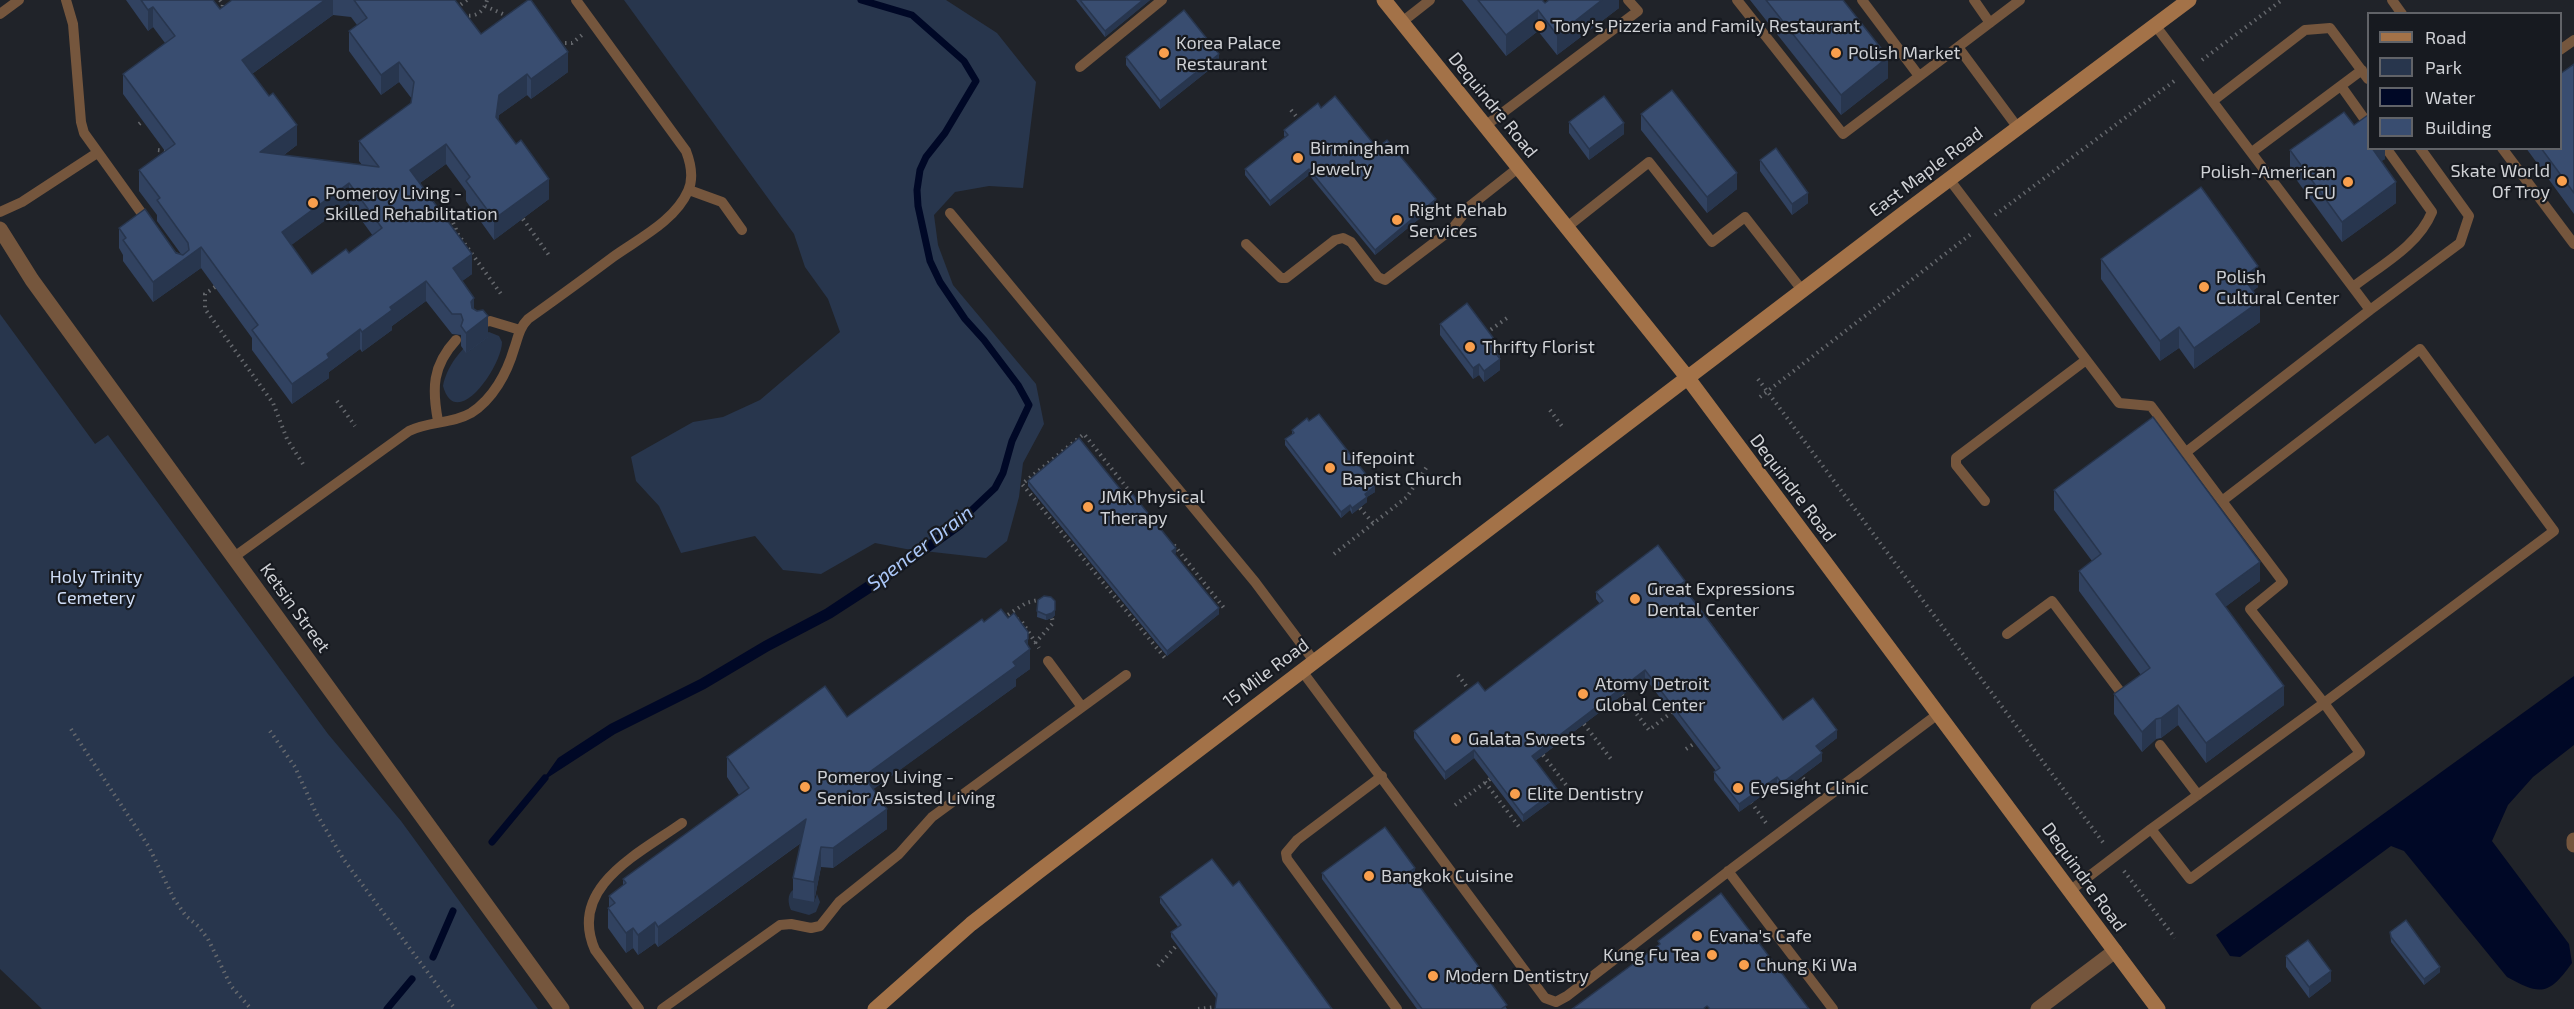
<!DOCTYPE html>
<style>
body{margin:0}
#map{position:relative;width:2574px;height:1009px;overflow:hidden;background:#202329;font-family:"Exo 2",sans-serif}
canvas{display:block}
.legend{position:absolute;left:2367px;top:12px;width:195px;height:138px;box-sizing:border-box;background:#171a20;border:2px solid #616368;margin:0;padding:8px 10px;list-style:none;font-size:18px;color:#cfd1d5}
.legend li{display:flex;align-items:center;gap:12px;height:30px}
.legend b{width:30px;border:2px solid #616368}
</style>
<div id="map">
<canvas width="2574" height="1009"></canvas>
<ul class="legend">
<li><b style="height:8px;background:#a37248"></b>Road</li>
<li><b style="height:16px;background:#28364d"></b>Park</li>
<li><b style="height:16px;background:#000826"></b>Water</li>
<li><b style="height:16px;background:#394d70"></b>Building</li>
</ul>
</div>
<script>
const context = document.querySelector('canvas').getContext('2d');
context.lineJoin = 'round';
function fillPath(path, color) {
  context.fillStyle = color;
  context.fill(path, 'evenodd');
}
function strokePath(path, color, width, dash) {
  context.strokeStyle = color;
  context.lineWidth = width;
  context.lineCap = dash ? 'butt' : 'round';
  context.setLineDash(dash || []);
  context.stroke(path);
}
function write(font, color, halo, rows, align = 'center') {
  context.font = font + ' "Exo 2",sans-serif';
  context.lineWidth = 4.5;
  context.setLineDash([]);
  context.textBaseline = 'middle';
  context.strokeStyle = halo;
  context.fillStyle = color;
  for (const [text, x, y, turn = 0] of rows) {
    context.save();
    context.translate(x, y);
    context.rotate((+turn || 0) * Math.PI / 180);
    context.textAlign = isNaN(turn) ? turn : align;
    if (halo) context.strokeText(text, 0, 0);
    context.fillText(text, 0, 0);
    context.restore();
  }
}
const green = new Path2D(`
 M624 0H946L997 33 1036 82 1023 188 989 186 955 192 934 215 938 245 953 285 1036 384 1044 424 1023 463 1019 497 1007 541 986 558 906 549 875 543 821 574 783 570 755 536 681 553 659 506 636 481 631 457 693 422 723 417 760 400 840 332 828 299 805 267 794 234Z
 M0 314 95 444 108 435 328 734 401 821 538 1009H42L0 969Z
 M489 332 499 336 502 342C502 366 456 433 443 386 447 364 467 339 489 332Z
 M793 890 814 902 817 894 820 902 816 912 809 915 791 910C788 904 787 894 793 890Z`);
const water = new Path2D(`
 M958 516 967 523 963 528 883 585 832 618 769 651 705 689 615 734 541 782 558 758 610 724 700 679 764 641 825 609 938 534Z
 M2574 676V745L2533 777 2508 805 2492 841 2569 944 2572 963C2549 995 2541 996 2507 977L2404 851 2391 846 2240 957 2230 956 2216 935Z`);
const stream = new Path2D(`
 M861 0 912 15 964 61 976 81 945 133 926 157 920 170 917 190 918 206 930 261 940 282 965 319 984 340 1018 385 1029 405 1012 441 1003 473 995 488 957 524
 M492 842 545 778
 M433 957 453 911
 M387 1009 412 979`);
const path = new Path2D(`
 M220 0 223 4 222 10
 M485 6 505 15
 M456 8 467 0
 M463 15C475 18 484 12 487 0
 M559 43H572L582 35
 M2202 60 2282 0
 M1291 110 1300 121
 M139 124 143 121
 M158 150 167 151
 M435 208C447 211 454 221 457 233L501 294
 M1995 215 2177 79
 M523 219 551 258
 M215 287 205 294V309L273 403 287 439 303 464
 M1486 333 1507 318
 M1758 379 2105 845
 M1760 397 1971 234
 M337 401 355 426
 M1550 410 1564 429
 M1131 493 1084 434 1022 484 1165 658
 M1360 508 1373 523
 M1174 545 1224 608
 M1334 554 1407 497 1428 465
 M1003 618 1026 603 1038 600 1041 603
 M1017 619 1022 622 1039 648
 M1035 643 1053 623 1052 618
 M1458 675 1470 691
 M1622 695 1649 730 1672 712
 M1584 724 1611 759
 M71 729 149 847 174 899 186 916 198 926 208 939 231 986 251 1009
 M270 731 295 767 316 813 344 860 455 1009
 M1686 749 1695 743
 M1543 755 1570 790
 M1803 778 1812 789
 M1485 782 1520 828
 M1751 802 1766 823
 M1455 805 1490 779
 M881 806 894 800
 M2124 871 2175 938
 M1158 966 1177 945
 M1198 1009 1216 1007`);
const lane = new Path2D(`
 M66 0 73 24 81 122 84 133 148 222
 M1737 0 1843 134 2020 0
 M1862 0 1919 76
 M1974 0 1990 23
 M2392 0 2402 14
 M0 14 19 0
 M1402 22 1430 0
 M2155 25 2370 310 2460 243 2469 216 2420 148
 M1958 47 2018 128
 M2560 50 2574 40
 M1080 67 1162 0
 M2341 86 2368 124
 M2214 100 2305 30 2330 28 2368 79
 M1485 126 1638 11 1628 0
 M2502 148 2574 244
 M2252 152 2362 70
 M1949 179 2119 403 2151 406 2222 501 2420 349 2554 531 2324 703 2360 753 2190 879 2151 829 2071 890
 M689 190 722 202 742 230
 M0 212 22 202 97 153
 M950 213 1255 582 1314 661
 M1567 227 1649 162 1712 242 1745 217 1802 290
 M1246 244 1281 278H1286L1335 240 1343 238 1351 242 1378 277 1385 280 1452 229 1470 206 1518 168
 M2353 287C2381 265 2418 246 2432 212L2386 148
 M478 324 490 321 520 330
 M438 421C432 389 432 366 456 340
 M2185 453 2370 310
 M1985 501 1956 465V458L2086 360
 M234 557 409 431C429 421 452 424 471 413 493 399 507 373 514 349 518 338 519 328 528 319 556 299 585 278 613 257 638 239 675 221 688 191 694 178 691 164 686 151L576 0
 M2007 634 2052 601 2125 698
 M1048 661 1082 707
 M1302 671 1545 998 1556 1002 1567 996 1734 867 1938 714
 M2160 745 2198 795
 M1382 776 1297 840 1286 853 1287 859 1397 1009
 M2151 829 2324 703 2250 609 2283 582 2222 501
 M1728 871 1833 1009
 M639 1009 595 950C567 887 640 853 682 823
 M662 1009 780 925 791 924 811 928 820 926 839 902 899 854 932 817 1126 675`);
const street = new Path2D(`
 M0 229 32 280 562 1009
 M2574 840V845
 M2038 1009 2115 951`);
const secondary = new Path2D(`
 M1384 0 1687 377 2158 1009
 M875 1009 971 924 1038 872 1904 213 2189 0`);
const wall = new Path2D(`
 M126 0H213L220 9 232 0H455L481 34 568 72 531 99 527 95 499 115 498 120 549 199 494 240 466 201V191L446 164 420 183 472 274 462 281 474 309 488 337 466 353 461 346V335L452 334 426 301 392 326V330L362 352 360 349 329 372V378L292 404 252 350V338L201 268 153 302 123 261V255L119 248V228L181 254 157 221V215L139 191V170L165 151 123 94V74L165 43 153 27 148 31ZM333 15 351 17 357 25 349 31V51L381 95 399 82 412 99 411 103 359 141V161L362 165 284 155 297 145 252 74ZM349 203 373 236 349 253 312 274 291 245Z
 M1076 0H1150L1105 37Z
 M1462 0H1542L1545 3 1619 0V8L1557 55 1538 31 1506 56Z
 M1750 0H1843L1888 78 1841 115Z
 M1126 57 1219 62 1160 109 1126 65Z
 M2574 64V214L2526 148H2560Z
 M1321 108 1377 148 1436 205 1375 255 1309 175 1270 206 1245 175V169L1285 137 1284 136V130Z
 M1641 114 1737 189 1707 213 1641 130Z
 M1569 122 1624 134 1589 160 1569 133Z
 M2385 148V159L2381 161 2396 203 2342 242 2290 171V150Z
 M1760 160 1808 203 1792 215 1760 171Z
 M2101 259 2258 287 2252 291 2260 322 2194 369 2179 348 2160 361 2101 279Z
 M1440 324 1500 357 1499 358 1500 370 1484 382 1479 375 1473 379 1440 335Z
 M1309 421 1375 492 1367 497V502L1352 514 1350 510 1341 518 1285 445V439L1292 434V430Z
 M1028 481 1125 495 1176 553 1174 554 1219 614 1167 656 1028 486Z
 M2054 490 2260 581 2225 607 2284 705 2206 763 2178 725 2161 738 2156 739 2142 752 2114 714V694L2141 675 2079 591V571L2092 561 2054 510Z
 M1685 588 1783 720 1837 738 1820 751 1822 761 1782 791 1777 785 1739 812 1714 780V772L1716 771 1645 678 1535 761 1557 797 1523 822 1474 758 1445 780 1414 738V731L1485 691 1600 604 1596 599V592Z
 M1038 600 1055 615 1052 618 1046 620 1037 617Z
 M984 622 1028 645 1030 669 1016 679V686L873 789 887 829 833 868 821 867 814 902 793 898V878L801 843 658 947 655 943 638 955 633 948 626 953 608 928V908L609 907V896L623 885V879L739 795 727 777V757L847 717Z
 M1322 873 1415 874 1413 876 1507 1009H1417L1322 879Z
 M1233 886 1216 998 1171 937V932L1178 927 1160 903V897Z
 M2390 932 2440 972 2424 985 2391 942Z
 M2286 956 2331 981 2309 998 2286 967Z`);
const shadedWall = new Path2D(`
 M325 0H333V15L242 81V60Z
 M1143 0H1150L1105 37V31Z
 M1602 0H1619V8L1557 55V35Z
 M153 7V27L148 31V10Z
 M1538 10V31L1506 56V35Z
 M568 52V72L531 99V79Z
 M1219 54V62L1160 109V101Z
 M1888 57V78L1841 115V95Z
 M399 62V82L381 95V75Z
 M527 74V95L499 115 496 137V117L499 95Z
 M1624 123V134L1589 160V149Z
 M297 125V145L260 172V152Z
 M446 144V164L410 190V170Z
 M2371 148H2385V159L2371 168Z
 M1309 169V175L1270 206V201Z
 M1737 173V189L1707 213V197Z
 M549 179V199L494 240V219Z
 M2396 182V203L2342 242V222Z
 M349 183V203L282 252V232Z
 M1808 193V203L1792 215V204Z
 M1436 199V205L1375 255V250Z
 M201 247V268L153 302V282Z
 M472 254V274L453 288V268Z
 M2258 266V287L2243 298V277Z
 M426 281V301L392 326V330L362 352V332L390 307Z
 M474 298V318L471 302Z
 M2260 301V322L2194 369V348Z
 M488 316V337L466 353V333Z
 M2179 327V348L2160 361V341Z
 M360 329V349L329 372V378L292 404V384L327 354Z
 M1500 347V357L1494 362V351Z
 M1500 359V370L1484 382V371Z
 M1479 364V375L1473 379V368Z
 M1375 486V492L1367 497V502L1352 514V508L1365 494Z
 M1350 505V510L1341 518V512Z
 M1176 548V553L1172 557V551Z
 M2260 562V581L2216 614V594Z
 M1685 581V588L1681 592V584Z
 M1219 608V614L1167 656V651Z
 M1055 610V615L1052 618 1046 620V615Z
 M1028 639V651L1030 649V669L1016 679V686L864 796V776L1013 662 1025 641Z
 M1645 670V678L1532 763V756Z
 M2284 686V705L2206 763V743Z
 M2178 705V725L2161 738V718Z
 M2156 719V739L2142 752V732Z
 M1837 730V738L1816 754V746Z
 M1474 750V758L1445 780V772Z
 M1822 753V761L1782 791V783Z
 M1777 777V785L1739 812V804Z
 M1557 789V797L1523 822V815Z
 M887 809V829L833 868V848Z
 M806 819V839L658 947V927Z
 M821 847V867L814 902V882Z
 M1415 868V874L1409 878V872Z
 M655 922V943L638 955V935Z
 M633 928V948L626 953V933Z
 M2440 967V972L2424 985V979Z
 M2331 971V981L2309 998V987Z`);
const building = new Path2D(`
 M141 0H213L220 9 232 0H325L242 60 269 96 273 93 297 125 260 152 379 167 359 141 411 103 414 82 399 62 381 75 349 31 367 18 354 0H455L481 34 528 0H531L568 52 531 79 527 74 499 95 496 117 516 144 521 140 549 179 494 219 466 181 470 177 446 144 410 170 472 254 453 268 474 298 471 302 472 308 477 311 483 310 488 316 466 333 461 326 463 320 461 314H452L426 281 390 307 392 310 362 332 360 329 327 354 329 358 292 384 252 330 258 325 201 247 153 282 123 240 126 238 119 228 145 209 176 253 183 255 189 250 188 243 157 200 160 198 139 170 175 144 123 74 175 36 153 7 148 10ZM349 183 382 228 349 253 346 249 312 274 282 232Z
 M1080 0H1143L1105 31Z
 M1478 0H1542L1545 3 1549 0H1602L1557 35 1538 10 1506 35Z
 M1766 0H1843L1888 57 1841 95Z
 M1184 10 1219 54 1160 101 1126 57Z
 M2574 64V193L2541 148H2560V74Z
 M1672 90 1737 173 1707 197 1641 114Z
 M1335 96 1377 148 1387 140 1436 199 1375 250 1309 169 1270 201 1245 169 1288 135 1284 130 1318 103 1321 108Z
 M1604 96 1624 123 1589 149 1569 122Z
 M2344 112 2354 125 2368 115V148H2372L2396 182 2342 222 2290 150Z
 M1776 148 1808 193 1792 204 1760 160Z
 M2201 187 2258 266 2243 277 2260 301 2194 348 2179 327 2160 341 2101 259Z
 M1467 303 1500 347 1494 351 1500 359 1484 371 1479 364 1473 368 1440 324Z
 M1319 414 1375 486 1365 494 1367 497 1352 508 1350 505 1341 512 1285 439 1294 433 1292 430 1307 418 1309 421Z
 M2153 417 2260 562 2216 594 2284 686 2206 743 2178 705 2161 718 2156 719 2142 732 2114 694 2150 668 2079 571 2101 554 2054 490Z
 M1079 438 1125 495 1130 491 1176 548 1172 551 1219 608 1167 651 1028 481Z
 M1658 545 1685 581 1681 584 1783 720 1813 698 1837 730 1816 746 1822 753 1782 783 1777 777 1739 804 1714 772 1720 768 1645 670 1532 756 1557 789 1523 815 1474 750 1445 772 1414 731 1478 682 1485 691 1603 601 1596 592Z
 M1044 596 1051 597 1055 601V610L1052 613 1046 615 1037 611 1038 600Z
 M1001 609 1008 618 1014 613 1028 632V639L1025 641 1030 649 1013 662 1016 666 864 776 887 809 833 848 821 847 814 882 793 878 806 819 658 927 655 922 638 935 633 928 626 933 608 908 615 903 609 896 626 883 623 879 749 788 727 757 825 686 847 717 982 619 984 622Z
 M1385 827 1415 868 1409 872 1507 1005 1501 1009H1422L1322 873Z
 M1212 859 1233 886 1239 881 1332 1009H1215L1217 994 1171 932 1181 925 1160 897Z
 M1721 893 1809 1009H1710L1707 1006 1703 1009H1572L1660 944 1658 941Z
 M2406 920 2440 967 2424 979 2391 937 2390 932Z
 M2308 940 2331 971 2309 987 2286 956Z`);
const markers = [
 [1540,26,6,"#f99f4d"],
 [1164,53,6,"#f99f4d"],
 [1836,53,6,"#f99f4d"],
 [1298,158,6,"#f99f4d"],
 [2562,181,6,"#f99f4d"],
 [2348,182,6,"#f99f4d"],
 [313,203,6,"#f99f4d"],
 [1397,220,6,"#f99f4d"],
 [2204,287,6,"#f99f4d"],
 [1470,347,6,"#f99f4d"],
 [1330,468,6,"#f99f4d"],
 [1088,507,6,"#f99f4d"],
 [1635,599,6,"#f99f4d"],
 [1583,694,6,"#f99f4d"],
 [1456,739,6,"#f99f4d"],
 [805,787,6,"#f99f4d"],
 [1738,788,6,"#f99f4d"],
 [1515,794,6,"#f99f4d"],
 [1369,876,6,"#f99f4d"],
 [1697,936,6,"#f99f4d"],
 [1712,955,6,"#f99f4d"],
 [1744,965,6,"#f99f4d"],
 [1433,976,6,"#f99f4d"]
];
const poiNames = [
 ["Tony's Pizzeria and Family Restaurant",1552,26],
 ["Korea Palace",1176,43],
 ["Restaurant",1176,64],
 ["Polish Market",1848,53],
 ["Birmingham",1310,148],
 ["Jewelry",1310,169],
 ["Skate World",2550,171,"right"],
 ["Of Troy",2550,192,"right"],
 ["Polish-American",2336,172,"right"],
 ["FCU",2336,193,"right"],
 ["Pomeroy Living -",325,193],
 ["Skilled Rehabilitation",325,214],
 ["Right Rehab",1409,210],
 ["Services",1409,231],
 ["Polish",2216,277],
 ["Cultural Center",2216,298],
 ["Thrifty Florist",1482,347],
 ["Lifepoint",1342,458],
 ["Baptist Church",1342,479],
 ["JMK Physical",1100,497],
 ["Therapy",1100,518],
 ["Great Expressions",1647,589],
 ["Dental Center",1647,610],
 ["Atomy Detroit",1595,684],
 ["Global Center",1595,705],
 ["Galata Sweets",1468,739],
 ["Pomeroy Living -",817,777],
 ["Senior Assisted Living",817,798],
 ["EyeSight Clinic",1750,788],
 ["Elite Dentistry",1527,794],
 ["Bangkok Cuisine",1381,876],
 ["Evana's Cafe",1709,936],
 ["Kung Fu Tea",1700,955,"right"],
 ["Chung Ki Wa",1756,965],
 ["Modern Dentistry",1445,976]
];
const streetNames = [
 ["Dequindre Road",1493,105,51],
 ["East Maple Road",1926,172,-37],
 ["Dequindre Road",1793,488,53],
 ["Ketsin Street",295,608,54],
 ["15 Mile Road",1266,673,-37],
 ["Dequindre Road",2084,877,54]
];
const parkNames = [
 ["Holy Trinity",96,577],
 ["Cemetery",96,598]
];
const waterNames = [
 ["Spencer Drain",920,548,-37]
];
fillPath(green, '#28364d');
fillPath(water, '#000826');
strokePath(stream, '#000826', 7);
strokePath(path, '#65686d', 4, [1.5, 4.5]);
strokePath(lane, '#75563d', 10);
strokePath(street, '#75563d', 15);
strokePath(secondary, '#a37248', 15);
fillPath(wall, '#314260');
fillPath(shadedWall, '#28364e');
fillPath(building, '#394d70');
strokePath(building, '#28364e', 1.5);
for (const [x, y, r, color] of markers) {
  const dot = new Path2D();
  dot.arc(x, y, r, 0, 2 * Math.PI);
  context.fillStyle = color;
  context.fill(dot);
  strokePath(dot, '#171a20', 2);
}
write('18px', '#cfd1d5', '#171a20', poiNames, 'left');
write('18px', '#cfd1d5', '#171a20', streetNames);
write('18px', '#cfddf6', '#171a20', parkNames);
write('italic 20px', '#abc7f8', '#171a20', waterNames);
</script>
